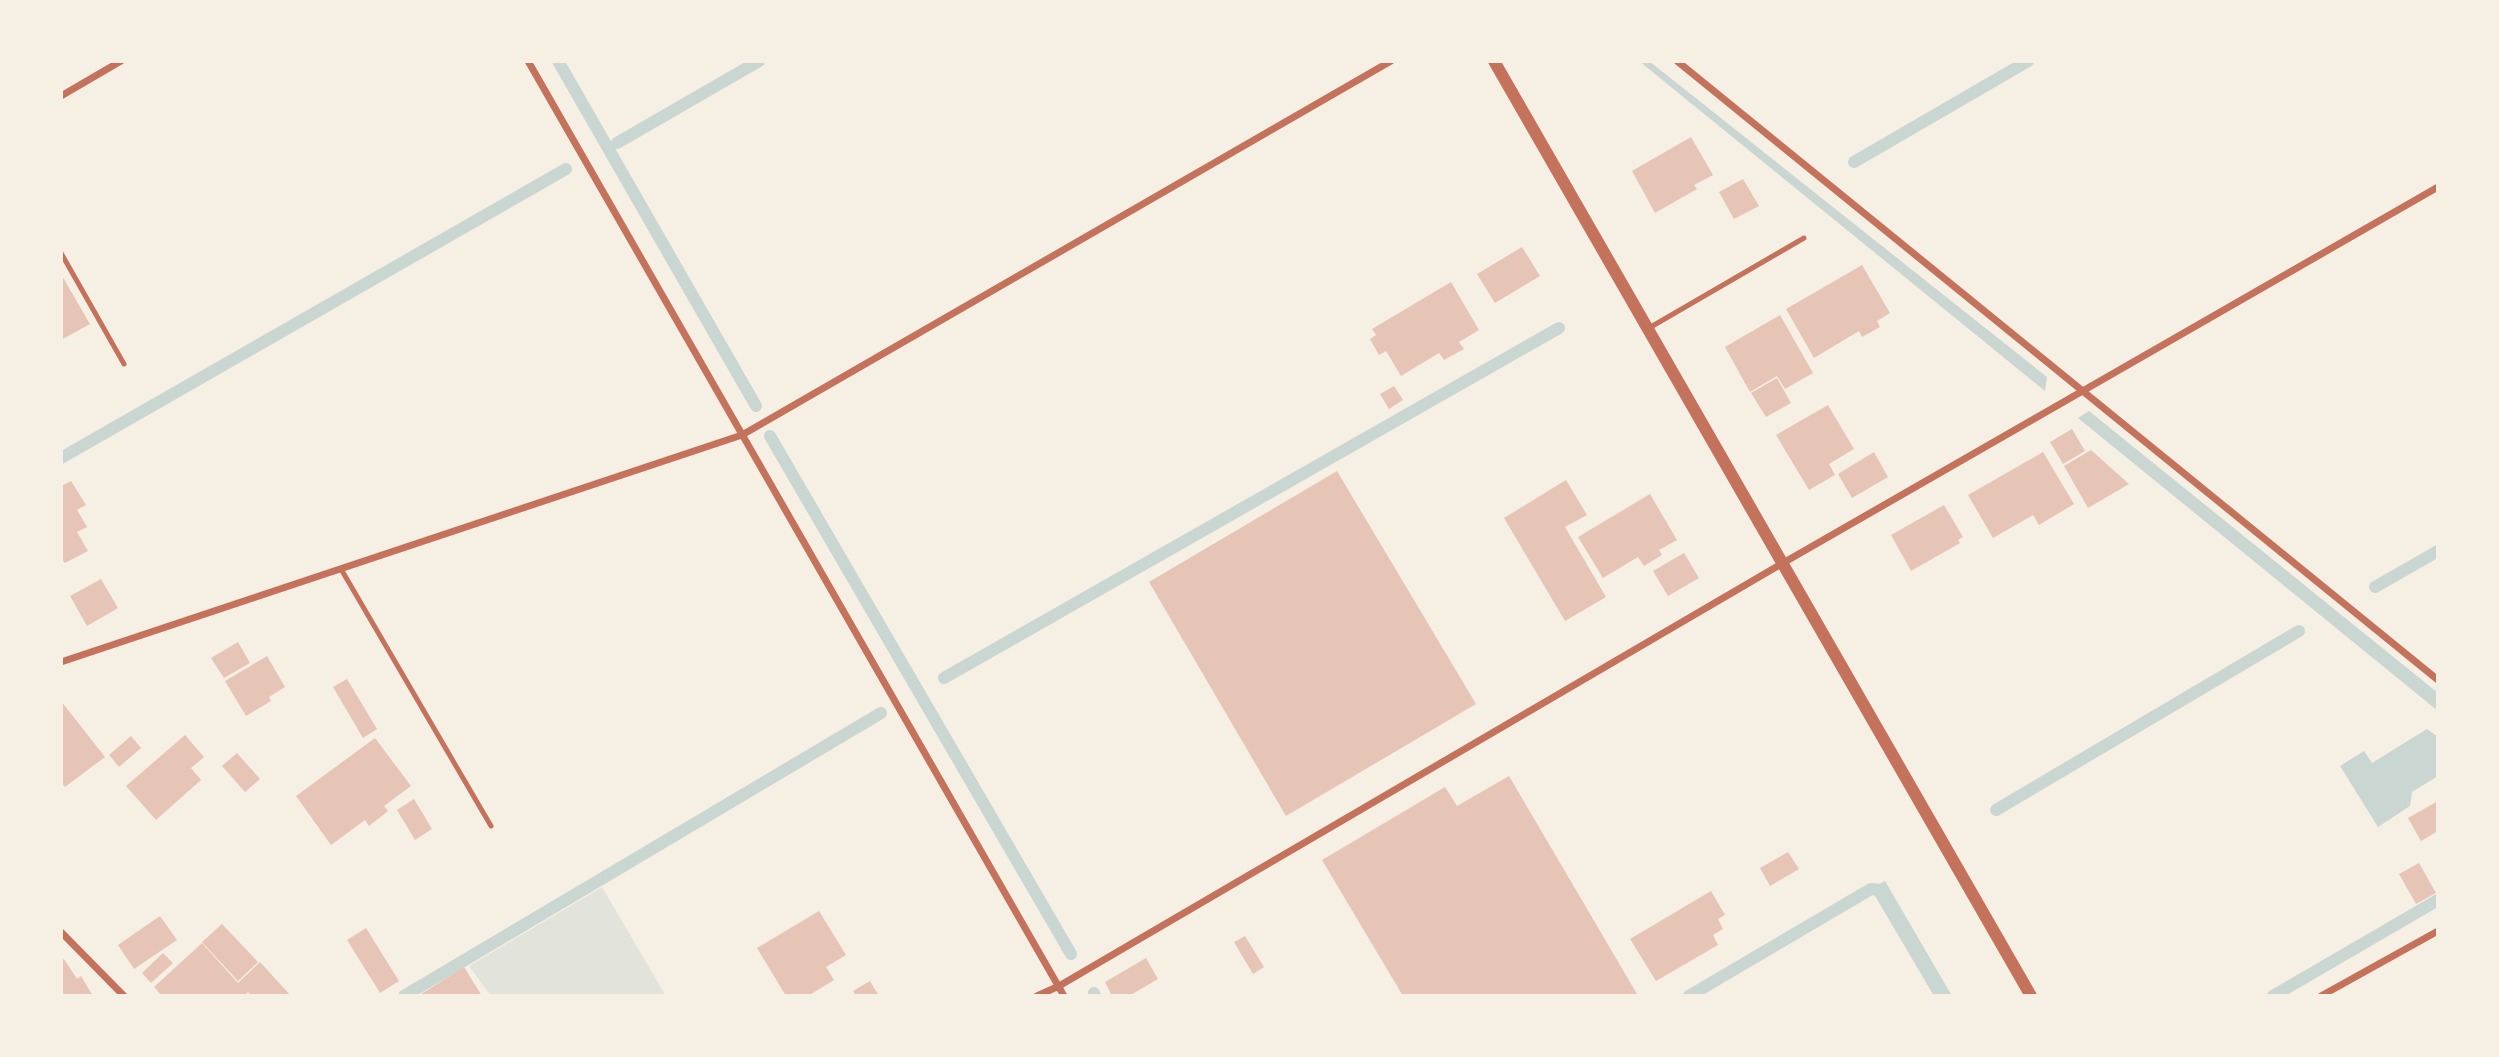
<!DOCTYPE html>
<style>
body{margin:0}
#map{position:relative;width:2499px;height:1057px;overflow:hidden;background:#f6efe4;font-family:"Space Grotesk",sans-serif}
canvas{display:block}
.frame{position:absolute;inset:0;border:63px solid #f6efe4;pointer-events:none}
</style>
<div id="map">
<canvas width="2499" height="1057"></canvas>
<div class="frame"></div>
</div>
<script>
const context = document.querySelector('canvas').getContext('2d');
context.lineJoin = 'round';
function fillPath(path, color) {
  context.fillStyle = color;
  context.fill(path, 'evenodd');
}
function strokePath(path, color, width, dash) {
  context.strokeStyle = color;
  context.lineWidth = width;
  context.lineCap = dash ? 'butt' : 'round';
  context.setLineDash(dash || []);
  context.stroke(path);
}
const green = new Path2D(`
 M602 887 666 996H491L469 966Z`);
const water = new Path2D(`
 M1639 61H1649L2047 377 2045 391Z
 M2089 411 2438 693V711L2078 418Z
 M2427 729 2438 737V776L2412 792 2410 806 2378 827 2340 766 2364 751 2372 763Z
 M1885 881 1952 996H1934L1871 889Z`);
const stream = new Path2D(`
 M558 61 756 406
 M617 143 759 61
 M1854 162 2028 61
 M770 436 1071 954
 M61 458 566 169
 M2375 587 2438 551
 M944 678 1559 328
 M1996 810 2299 631
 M1094 993 1095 996
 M404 996 881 713
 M1689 996 1871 889 1881 890 1884 895
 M2273 996 2438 900`);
const building = new Path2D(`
 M1691 137 1713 175 1694 185 1697 189 1655 213 1632 171Z
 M1743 179 1759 206 1734 219 1719 192Z
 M1522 247 1540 276 1495 303 1477 274Z
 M1862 265 1890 313 1877 321 1880 327 1862 337 1859 331 1814 358 1786 309Z
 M61 274 90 324 61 340Z
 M1451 282 1479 330 1459 342 1464 349 1444 360 1439 353 1401 376 1386 351 1379 355 1370 339 1376 335 1372 329Z
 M1780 315 1813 373 1785 389 1777 376 1750 392 1725 347Z
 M1777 378 1791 403 1766 417 1751 393Z
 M1394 386 1403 400 1389 409 1380 394Z
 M1828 405 1854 449 1829 464 1835 475 1809 490 1776 435Z
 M2072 429 2085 451 2063 464 2050 442Z
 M2091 450 2129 484 2088 508 2064 466Z
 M1874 452 1888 477 1852 498 1838 474Z
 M2043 452 2074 504 2039 525 2033 515 1993 538 1968 495Z
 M1337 471 1476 704 1286 816 1149 582Z
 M1566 480 1587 515 1565 527 1606 597 1565 621 1504 518Z
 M71 481 86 505 77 510 87 527 77 532 88 551 65 563 61 558V482L63 485Z
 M1650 494 1677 540 1659 550 1662 555 1644 566 1638 557 1603 578 1578 537Z
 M1944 505 1963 537 1958 540 1960 543 1911 571 1891 535Z
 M1684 553 1699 578 1668 596 1653 571Z
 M101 579 118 608 87 626 70 596Z
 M238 642 250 663 224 678 211 658Z
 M267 656 285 687 269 697 271 701 246 716 225 681Z
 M347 679 377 729 363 738 333 687Z
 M61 701 105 757 65 787 61 782Z
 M185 735 204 757 191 768 201 780 156 820 126 786Z
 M131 736 141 748 119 767 109 755Z
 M375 738 411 786 384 806 388 811 369 826 365 820 331 845 296 796Z
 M237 753 260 779 245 792 222 766Z
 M1509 776 1637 994 1634 996H1403L1322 860 1445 787 1457 806Z
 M414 799 432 829 415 840 397 810Z
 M2438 801V831L2421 841 2408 818Z
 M1788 852 1799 869 1770 886 1760 868Z
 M2419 863 2436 893 2416 904 2399 874Z
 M1711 891 1725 915 1718 919 1723 929 1713 935 1718 945 1656 981 1630 939Z
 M819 911 846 955 826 967 834 980 808 996H786L757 948Z
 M160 916 177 940 134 969 118 945Z
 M222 924 258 962 238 981 202 942Z
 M366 928 399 981 380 993 347 940Z
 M1245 936 1264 967 1253 974 1234 942Z
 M202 943 238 983 260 962 291 996H252L248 992 244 996H162L154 987Z
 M163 953 173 963 151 983 142 973Z
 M1146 958 1158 979 1129 996H1112L1105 982Z
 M64 959 77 979 81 976 93 996H61V961Z
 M464 967 482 996H418Z
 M870 981 879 996H856L853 991Z`);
const service = new Path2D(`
 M61 253 124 364
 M1649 328 1804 238
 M341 569 491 826`);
const minor = new Path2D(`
 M528 61 1064 996
 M1677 61 2438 680
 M61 96 121 61
 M61 662 742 435 1391 61
 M61 932 124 996
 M1037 996 1059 986 1783 563 2438 187
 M2321 996 2438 931`);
const tertiary = new Path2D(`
 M1494 61 2031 996`);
fillPath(green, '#e2e4dc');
fillPath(water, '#c9d6d2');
strokePath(stream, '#c9d6d2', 12);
fillPath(building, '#e6c5b7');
strokePath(service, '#c5725c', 5);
strokePath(minor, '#c5725c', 7);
strokePath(tertiary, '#c5725c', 12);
</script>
